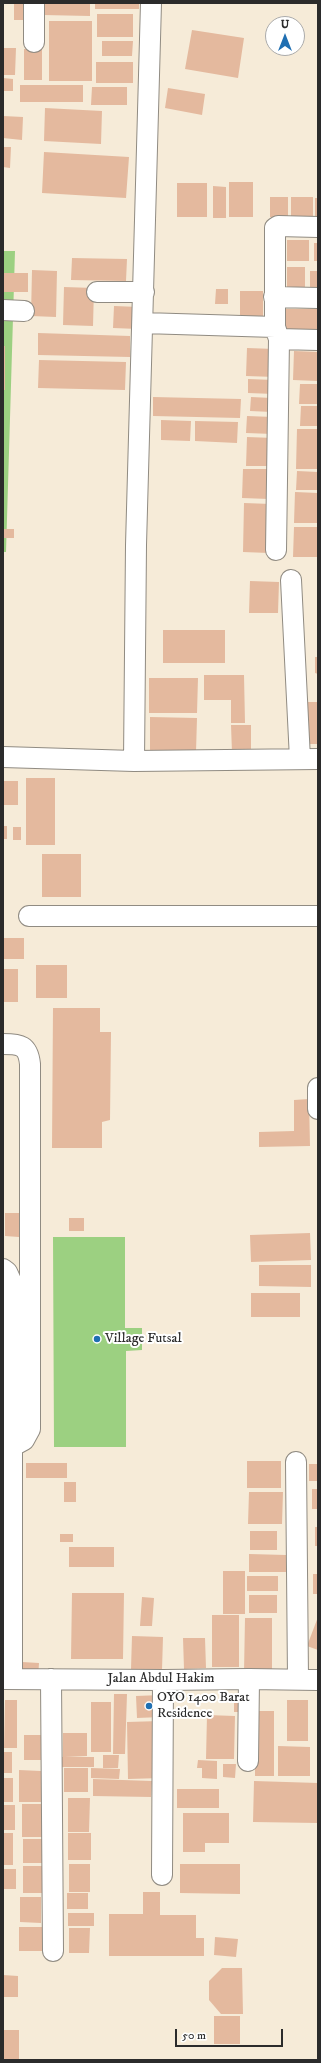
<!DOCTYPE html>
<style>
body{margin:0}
#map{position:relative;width:321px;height:2063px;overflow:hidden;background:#f6ebd8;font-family:"IM FELL DW Pica",serif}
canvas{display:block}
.frame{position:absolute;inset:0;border:4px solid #2b2b2b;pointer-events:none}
.north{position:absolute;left:265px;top:16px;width:40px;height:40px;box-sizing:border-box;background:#fff;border:1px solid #aaa;border-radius:50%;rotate:0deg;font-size:11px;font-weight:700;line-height:16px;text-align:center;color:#2b2b2b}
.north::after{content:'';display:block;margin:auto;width:14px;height:18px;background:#1f6fb2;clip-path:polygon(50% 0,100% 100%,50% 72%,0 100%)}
.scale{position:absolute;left:175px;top:2029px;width:108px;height:18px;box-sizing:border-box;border:2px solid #2b2b2b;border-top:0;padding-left:5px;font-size:12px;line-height:14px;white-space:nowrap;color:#2b2b2b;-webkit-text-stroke:3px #fff;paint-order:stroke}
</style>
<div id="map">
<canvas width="321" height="2063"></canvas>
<div class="frame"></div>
<div class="north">U</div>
<div class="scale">50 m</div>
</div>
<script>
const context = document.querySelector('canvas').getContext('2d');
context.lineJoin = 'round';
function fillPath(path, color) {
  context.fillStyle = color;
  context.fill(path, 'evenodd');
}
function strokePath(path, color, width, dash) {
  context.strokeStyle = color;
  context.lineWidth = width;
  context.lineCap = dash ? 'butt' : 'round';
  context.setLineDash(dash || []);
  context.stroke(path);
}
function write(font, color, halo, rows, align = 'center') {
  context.font = font + ' "IM FELL DW Pica",serif';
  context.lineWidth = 4;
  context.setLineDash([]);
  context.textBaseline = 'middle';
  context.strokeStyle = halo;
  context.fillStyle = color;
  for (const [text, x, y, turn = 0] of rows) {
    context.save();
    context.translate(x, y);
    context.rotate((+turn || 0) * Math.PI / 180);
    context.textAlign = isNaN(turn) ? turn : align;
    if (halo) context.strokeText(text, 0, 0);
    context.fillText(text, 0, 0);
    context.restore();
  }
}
const green = new Path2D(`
 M3 251H15L6 552H3Z
 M53 1237H125V1328H142V1350L126 1351V1447H54Z`);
const building = new Path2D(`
 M14 3H29V20H14Z
 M43 3H90V16L43 15Z
 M95 3H139V9H95Z
 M97 14H133V37H97Z
 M49 21H92V81H49Z
 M192 30 244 38 238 78 185 69Z
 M102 41H133L132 56H102Z
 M3 48H16L15 75H3Z
 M24 49H42V80H24Z
 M96 62H133V83H96Z
 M3 78 13 79V91H3Z
 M20 85H83V102H20Z
 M92 87H127V105H91Z
 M168 88 205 94 202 115 165 108Z
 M45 108 102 111 101 144 44 141Z
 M3 116 23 117 22 140 3 138Z
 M3 147H11L10 168 3 167Z
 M44 152 129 157 126 198 42 193Z
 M229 182H253V217H229Z
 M177 183H207V217H177Z
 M213 186 226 187V218H213Z
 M270 197H288V217H270Z
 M291 197H313V218H291Z
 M315 198H318V217H315Z
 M287 240H309V261H287Z
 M314 243H318V261H314Z
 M72 258 127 259 126 281 71 280Z
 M287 267H305V288H287Z
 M32 270 57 271 56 317 31 316Z
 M310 271H318V289H310Z
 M3 273H28V292H3Z
 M64 287 94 288 93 326 63 325Z
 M216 289H228V304H215Z
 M240 291H263V316H240Z
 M114 306 139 307 138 329 113 328Z
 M285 309H318V333H285Z
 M38 333 130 336V357L38 355Z
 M3 346H5V390H3Z
 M247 348 275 349V377L246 376Z
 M294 351 318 352V381L293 380Z
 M39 360 126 362 125 390 38 388Z
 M248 379 274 380V394L248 393Z
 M300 384H318V404H299Z
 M153 397 241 399 240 418 153 416Z
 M251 397 272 398V412L250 411Z
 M301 406H318V426H300Z
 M247 416 273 417V434L246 433Z
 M161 420 191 421 190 441 161 440Z
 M195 421 238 422 237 443 195 441Z
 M297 429H318V469H296Z
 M247 437 274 438 273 466H246Z
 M243 469H270L269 499 242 498Z
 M297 471 318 472V490H296Z
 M295 492 318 493V523H294Z
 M244 503 271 504 269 553 243 552Z
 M294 527H318V557H293Z
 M3 529H14V538H3Z
 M250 581 279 582 278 613H249Z
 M163 630H225V663H163Z
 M315 657H318V674L315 673Z
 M204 675H244L245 723H231V700H204Z
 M149 678H198L197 713H149Z
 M308 702H318V744H308Z
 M150 717 197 718 196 752H150Z
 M231 725H251V752L232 753Z
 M26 778H55V845H26Z
 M3 781H18V805H3Z
 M3 826H7V839H3Z
 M13 827H21V840H13Z
 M42 854H81V897H42Z
 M3 938H24V959H3Z
 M36 965H67V998H36Z
 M3 969H18V1002H3Z
 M53 1008H100V1032H111L110 1120 102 1122V1148H52Z
 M309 1099 310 1146 259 1147V1132L294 1131V1100Z
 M5 1213H19V1237L5 1236Z
 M69 1218H84V1231H69Z
 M310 1233 311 1260 251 1262 250 1235Z
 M259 1265H311V1287L259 1286Z
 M251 1293H300V1317H251Z
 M247 1461H281V1488H247Z
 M26 1463H67V1478H26Z
 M309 1464H318V1481H309Z
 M64 1482H76V1502H64Z
 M312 1489H318V1509H312Z
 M249 1492H283L282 1524H248Z
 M315 1527H318V1546H315Z
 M250 1531H277V1550H250Z
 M60 1534H73V1542H60Z
 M69 1547H114V1567H69Z
 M249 1554 286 1555V1572H249Z
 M223 1571H245V1614H223Z
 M313 1574H318V1594H313Z
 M247 1576H278V1591H247Z
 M72 1593H124L123 1659H71Z
 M249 1595H277V1613H249Z
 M142 1597 154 1598 152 1626H140Z
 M212 1615H239V1667H212Z
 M318 1617V1650L307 1646Z
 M245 1618H272V1673H244Z
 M132 1636 163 1637 162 1670 131 1669Z
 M183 1638H205L206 1668 184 1669Z
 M22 1662 39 1663 38 1678 21 1677Z
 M114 1694H127L125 1754H113Z
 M161 1695V1717L137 1718 136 1696Z
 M5 1700H17V1748H4Z
 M287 1700H308V1741H287Z
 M234 1701H244V1712H234Z
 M91 1702H111V1752H91Z
 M255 1711H274V1776H255Z
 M207 1715 235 1716 234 1759H206Z
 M161 1721 162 1778 128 1779 127 1722Z
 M63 1733H87V1756L65 1757H94V1767H61V1757H63Z
 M24 1735H47V1760H24Z
 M278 1746 310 1747V1776H278Z
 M3 1752H12V1773H3Z
 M103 1755H119L118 1768H103Z
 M198 1760 217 1761V1779L202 1778V1768H197Z
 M223 1764H236L235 1778 223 1777Z
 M64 1768H88V1792H64Z
 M91 1768 120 1769 119 1779 91 1778Z
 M19 1770 41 1771V1802H19Z
 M3 1778H13V1802H3Z
 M93 1779 152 1781 151 1797 93 1796Z
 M254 1781 318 1783V1823L253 1822Z
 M177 1789H219V1808H177Z
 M68 1798H90L89 1832H68Z
 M22 1804H42V1837H22Z
 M3 1805H15V1830H3Z
 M183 1813H229V1843H205V1852H183Z
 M3 1833H13V1865H3Z
 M68 1833H91V1860H68Z
 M23 1839H42V1863H23Z
 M69 1864H90V1892H69Z
 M180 1864H240V1894L180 1893Z
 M23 1866H42V1893H23Z
 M3 1869H16V1889H3Z
 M143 1892H160V1915H196V1938H204V1956H109V1914H143Z
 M67 1893H88V1909H67Z
 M20 1897H41V1923L20 1922Z
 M68 1913H94V1926H68Z
 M19 1927H44V1951H19Z
 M69 1928H90L89 1953H69Z
 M215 1937 238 1939 236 1957 214 1955Z
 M222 1968H242L243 2014H221L209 2000V1981Z
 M3 1975 18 1976V1997H3Z
 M214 2016H240V2044H214Z
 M3 2030H19V2060H3Z`);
const minor = new Path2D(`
 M34 3V42
 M97 292H144
 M274 297 318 298
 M3 310 24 311
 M143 323 275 327 279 339 318 340
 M275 327V228L278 226 318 227
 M276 550 279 339
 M291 580 300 759
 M3 757 134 761 318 759
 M134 761 136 545 151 3
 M29 916H318
 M3 1044C20 1044 28 1045 30 1064V1429L24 1440 11 1447
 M318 1088V1109
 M3 1269 7 1272 12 1283V1679
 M296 1462 298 1679
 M3 1679 163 1680 249 1679 318 1680
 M51 1679 53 1951
 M248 1761 249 1679
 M162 1875 163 1680`);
const markers = [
 [97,1339,4,"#1f6fb2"],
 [149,1706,4,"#1f6fb2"]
];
const poiNames = [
 ["Village Futsal",105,1339],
 ["OYO 1400 Barat",157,1698],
 ["Residence",157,1714]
];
const streetNames = [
 ["Jalan Abdul Hakim",161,1679]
];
fillPath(green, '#9cd081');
fillPath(building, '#e4b99e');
strokePath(minor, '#908b82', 22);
strokePath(minor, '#fff', 20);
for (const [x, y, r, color] of markers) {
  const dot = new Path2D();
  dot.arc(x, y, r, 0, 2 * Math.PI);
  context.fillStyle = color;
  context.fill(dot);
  strokePath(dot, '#fff', 1.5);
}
write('14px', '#2b2b2b', '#fff', poiNames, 'left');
write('14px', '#2b2b2b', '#fff', streetNames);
</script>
